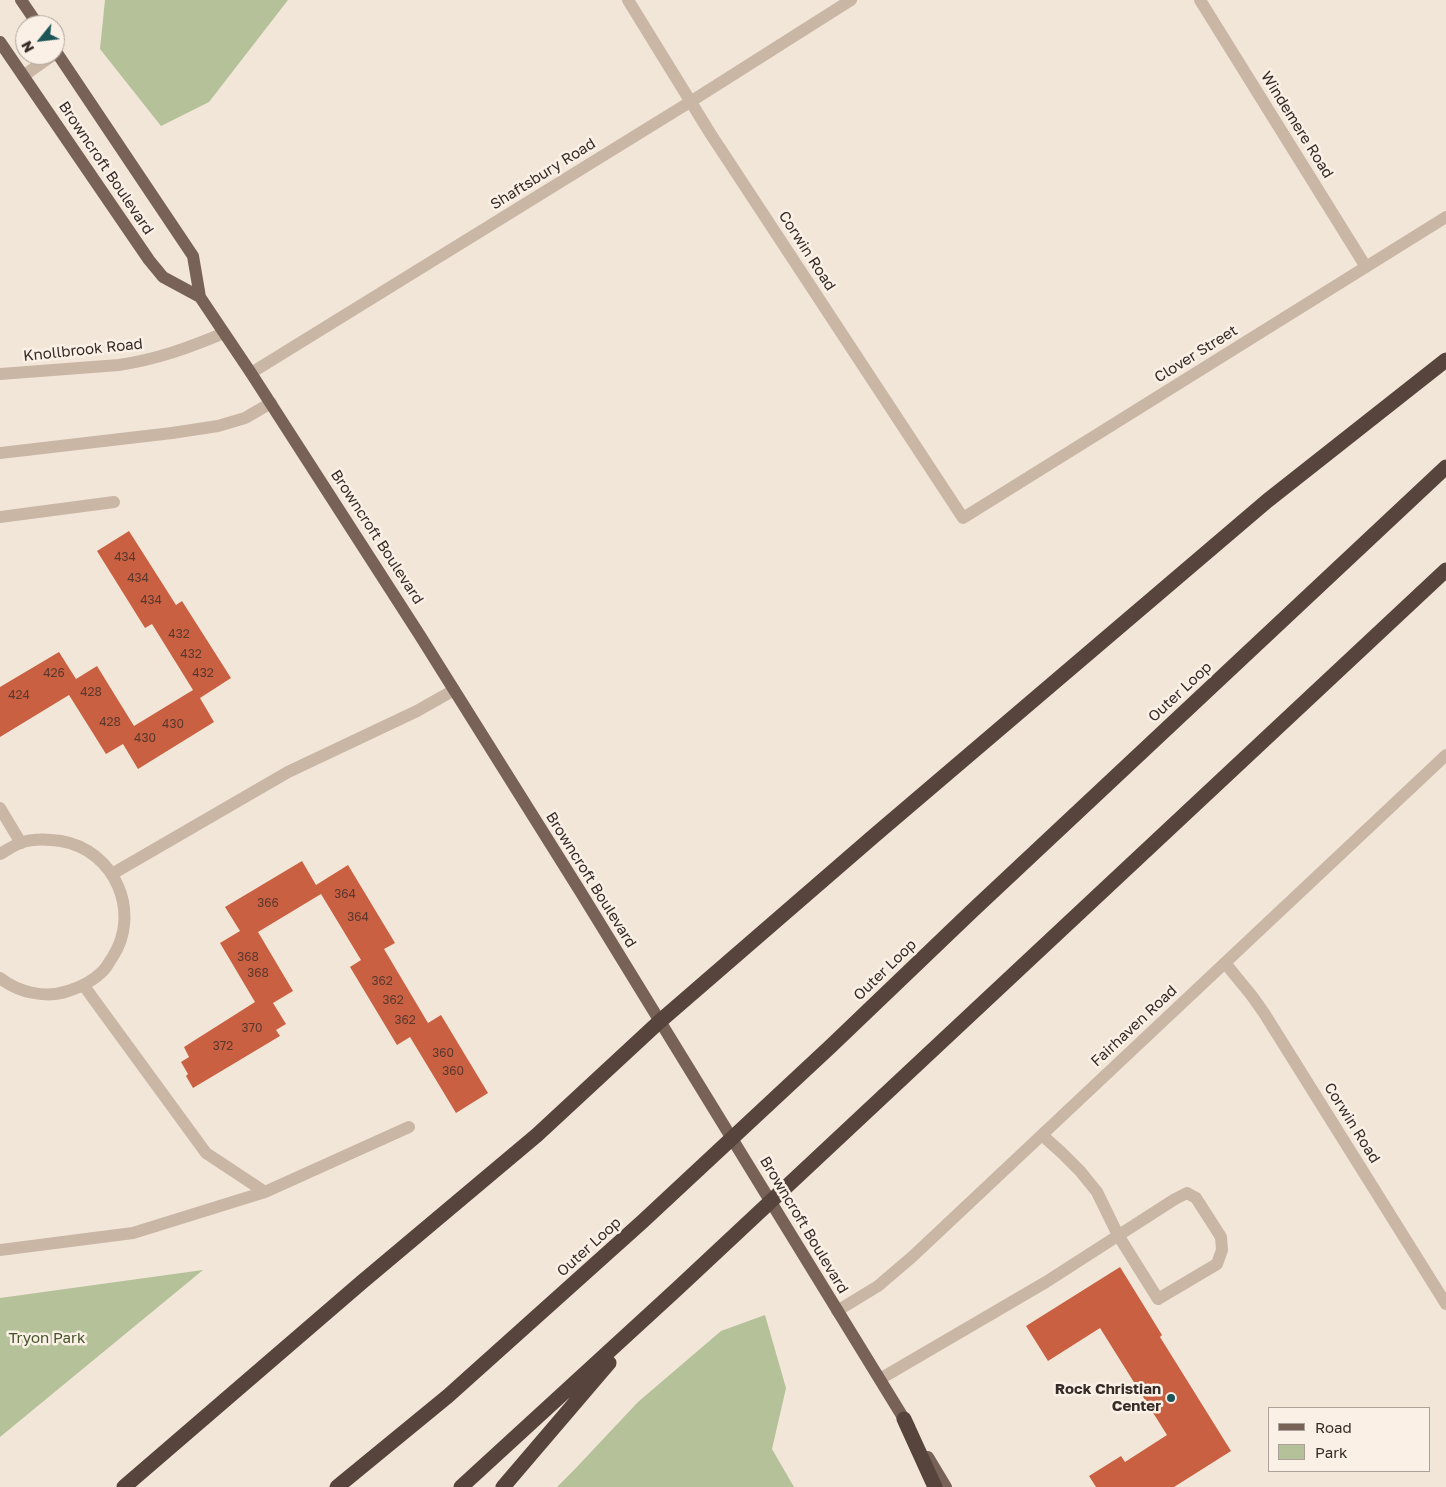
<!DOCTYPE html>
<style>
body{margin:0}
#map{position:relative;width:1446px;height:1487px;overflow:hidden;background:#f2e6d9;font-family:"Golos Text",sans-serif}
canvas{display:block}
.legend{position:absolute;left:1268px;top:1407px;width:162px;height:65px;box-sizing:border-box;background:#faf0e6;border:1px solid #aca19a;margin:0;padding:6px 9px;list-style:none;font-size:15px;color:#362b27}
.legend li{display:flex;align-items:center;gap:10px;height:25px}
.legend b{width:25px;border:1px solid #aca19a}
.north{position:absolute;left:15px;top:15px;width:50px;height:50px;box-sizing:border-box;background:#faf0e6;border:1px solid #aca19a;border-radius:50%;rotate:241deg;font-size:14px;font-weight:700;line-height:20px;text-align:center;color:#362b27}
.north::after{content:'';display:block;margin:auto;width:18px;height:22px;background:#1b5558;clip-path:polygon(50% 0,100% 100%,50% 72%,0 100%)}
</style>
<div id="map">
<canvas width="1446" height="1487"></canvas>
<ul class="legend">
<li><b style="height:6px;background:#786257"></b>Road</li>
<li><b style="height:14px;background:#b4c199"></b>Park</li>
</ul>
<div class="north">N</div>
</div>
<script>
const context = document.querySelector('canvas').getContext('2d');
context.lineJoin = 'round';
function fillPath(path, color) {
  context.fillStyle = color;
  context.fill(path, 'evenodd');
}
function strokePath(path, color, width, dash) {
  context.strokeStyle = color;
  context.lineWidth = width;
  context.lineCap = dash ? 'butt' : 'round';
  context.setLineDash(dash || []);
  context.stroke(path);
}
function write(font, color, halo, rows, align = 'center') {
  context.font = font + ' "Golos Text",sans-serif';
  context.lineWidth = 5;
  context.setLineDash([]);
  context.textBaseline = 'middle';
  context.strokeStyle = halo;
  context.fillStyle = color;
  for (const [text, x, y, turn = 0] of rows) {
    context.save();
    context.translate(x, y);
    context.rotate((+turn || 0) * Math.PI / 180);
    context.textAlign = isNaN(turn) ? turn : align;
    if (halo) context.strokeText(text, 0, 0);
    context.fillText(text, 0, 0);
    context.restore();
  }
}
const green = new Path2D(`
 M105 0H288L209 102 161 126 100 49Z
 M203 1270 0 1437V1298Z
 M765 1315 786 1388 772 1449 794 1487H557L575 1469 638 1402 721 1331Z`);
const building = new Path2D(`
 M129 531 176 605 182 601 231 678 200 698 214 722 138 769 123 744 106 754 69 695 0 737V687L59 652 76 679 97 666 134 726 193 690 152 624 145 628 97 551Z
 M302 861 316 885 348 865 395 943 384 949 428 1023 441 1015 488 1093 456 1113 410 1037 397 1045 350 967 361 960 321 894 258 932 293 991 273 1003 286 1024 276 1030 280 1036 193 1088 186 1076 188 1074 181 1062 189 1057 184 1047 255 1002 220 943 240 931 225 907Z
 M1120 1267 1162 1335 1160 1337 1231 1451 1174 1487H1096L1089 1476 1121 1456 1125 1462 1167 1435 1100 1328 1048 1361 1026 1326Z`);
const minor = new Path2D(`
 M628 0 710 133 963 518 1446 217
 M1200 0 1366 267
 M23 76 53 55
 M251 373 690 102 851 0
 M0 374 119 365C158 359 188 348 224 333
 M0 453 172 433 218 426 245 418 271 403
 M0 517 114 502
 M0 808 21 843
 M0 854C7 850 13 846 20 843 33 838 48 839 61 841 115 850 142 913 112 958 109 962 107 967 103 971 93 981 81 987 68 991 45 999 18 992 0 978
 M112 874 288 772 417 711 454 690
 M1225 963 1252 996 1264 1013 1446 1304
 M84 986 206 1153 265 1192 409 1127
 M0 1250 133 1233 265 1192
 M837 1311 878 1286 912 1257 1446 755
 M880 1379 1046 1282 1175 1199 1187 1193 1196 1198 1221 1237 1222 1250 1217 1264 1158 1299 1118 1235 1097 1192 1080 1171 1062 1153 1042 1135`);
const major = new Path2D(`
 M21 0 38 25
 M0 42 149 260 163 277 200 297
 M55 50 193 256 200 297 251 373 419 634 580 891 909 1427
 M928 1457 946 1487`);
const highway = new Path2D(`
 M904 1419 935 1487
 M124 1487 362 1282 537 1135 659 1022 875 835 1267 501 1446 360
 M337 1487 448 1396 642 1222 831 1046 971 912 1446 467
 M461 1487 677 1289 1446 570
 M503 1487 609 1363`);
const markers = [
 [1171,1398,5,"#1b5558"]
];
const numberNames = [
 ["434",125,557],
 ["434",138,578],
 ["434",151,600],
 ["432",179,634],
 ["432",191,654],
 ["426",54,673],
 ["432",203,673],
 ["428",91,692],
 ["424",19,695],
 ["428",110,722],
 ["430",173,724],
 ["430",145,738],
 ["364",345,894],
 ["366",268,903],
 ["364",358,917],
 ["368",248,957],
 ["368",258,973],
 ["362",382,981],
 ["362",393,1000],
 ["362",405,1020],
 ["370",252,1028],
 ["372",223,1046],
 ["360",443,1053],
 ["360",453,1071]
];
const streetNames = [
 ["Windemere Road",1297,125,58],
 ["Browncroft Boulevard",106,168,56],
 ["Shaftsbury Road",543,174,-32],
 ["Corwin Road",807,251,57],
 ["Knollbrook Road",83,350,-6],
 ["Clover Street",1196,354,-32],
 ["Browncroft Boulevard",377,537,57],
 ["Outer Loop",1180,692,-43],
 ["Browncroft Boulevard",591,880,58],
 ["Outer Loop",885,970,-44],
 ["Fairhaven Road",1134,1026,-43],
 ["Corwin Road",1352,1123,58],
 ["Browncroft Boulevard",804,1225,59],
 ["Outer Loop",589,1247,-42]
];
const parkNames = [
 ["Tryon Park",47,1338]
];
const poiNames = [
 ["Rock Christian",1161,1389],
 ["Center",1161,1406]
];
fillPath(green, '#b4c199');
fillPath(building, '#c96041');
strokePath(minor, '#cab6a5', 12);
strokePath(major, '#786257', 12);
strokePath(highway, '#57453d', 15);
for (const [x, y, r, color] of markers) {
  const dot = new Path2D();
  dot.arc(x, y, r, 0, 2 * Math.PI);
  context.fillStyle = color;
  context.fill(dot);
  strokePath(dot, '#faf0e6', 2);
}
write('12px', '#5b382e', null, numberNames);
write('15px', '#362b27', '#faf0e6', streetNames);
write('15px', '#45552a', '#faf0e6', parkNames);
write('bold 15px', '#362b27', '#faf0e6', poiNames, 'right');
</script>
